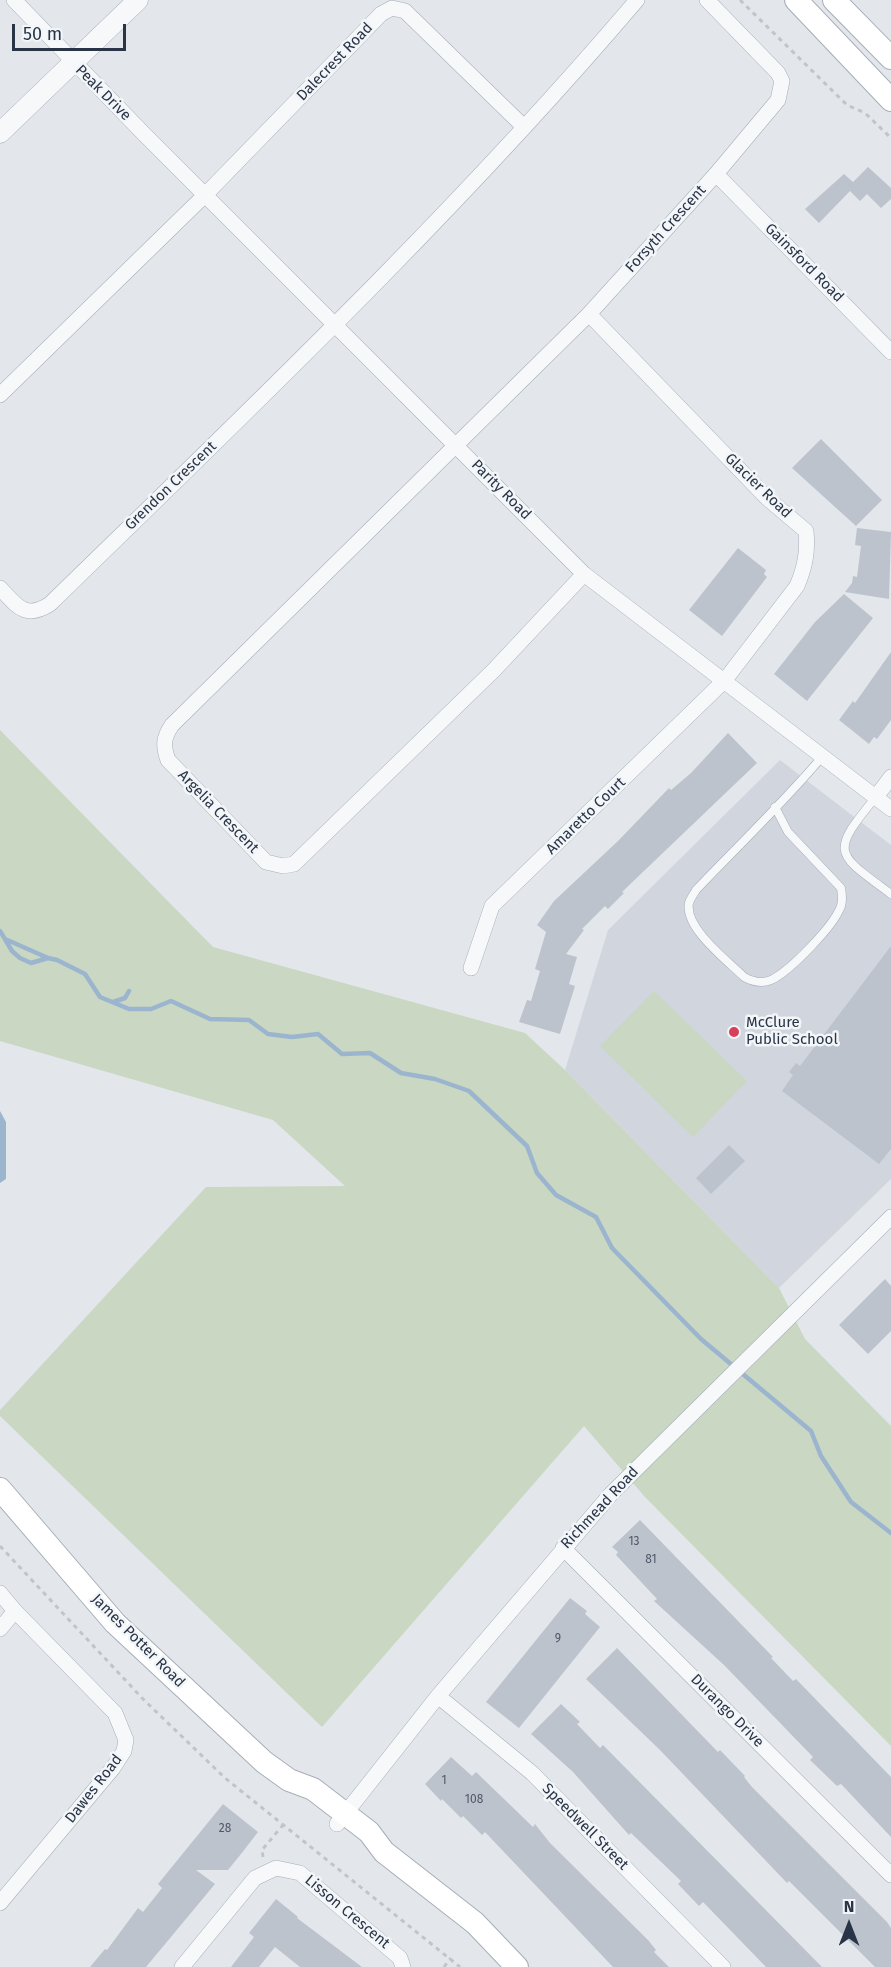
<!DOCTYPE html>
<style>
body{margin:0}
#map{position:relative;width:891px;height:1967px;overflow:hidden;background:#e3e7ec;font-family:"Fira Sans",sans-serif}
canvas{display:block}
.north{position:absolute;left:819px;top:1895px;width:60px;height:60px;-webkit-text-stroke:4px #f3f6f9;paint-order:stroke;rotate:0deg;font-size:16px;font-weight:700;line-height:24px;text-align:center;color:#293446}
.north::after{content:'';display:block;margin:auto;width:21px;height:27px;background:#293446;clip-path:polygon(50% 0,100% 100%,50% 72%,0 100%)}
.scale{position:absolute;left:12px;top:24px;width:114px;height:27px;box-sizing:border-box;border:3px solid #293446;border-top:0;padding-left:8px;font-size:18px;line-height:21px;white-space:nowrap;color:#293446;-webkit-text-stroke:4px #f3f6f9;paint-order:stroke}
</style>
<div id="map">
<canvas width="891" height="1967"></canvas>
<div class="north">N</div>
<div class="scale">50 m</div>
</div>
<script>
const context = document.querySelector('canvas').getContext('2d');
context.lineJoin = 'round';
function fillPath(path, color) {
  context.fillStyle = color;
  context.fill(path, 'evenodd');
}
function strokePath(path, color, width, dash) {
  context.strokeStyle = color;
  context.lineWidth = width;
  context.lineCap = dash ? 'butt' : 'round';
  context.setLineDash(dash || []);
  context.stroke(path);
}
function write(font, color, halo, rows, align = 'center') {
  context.font = font + ' "Fira Sans",sans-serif';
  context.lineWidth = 5;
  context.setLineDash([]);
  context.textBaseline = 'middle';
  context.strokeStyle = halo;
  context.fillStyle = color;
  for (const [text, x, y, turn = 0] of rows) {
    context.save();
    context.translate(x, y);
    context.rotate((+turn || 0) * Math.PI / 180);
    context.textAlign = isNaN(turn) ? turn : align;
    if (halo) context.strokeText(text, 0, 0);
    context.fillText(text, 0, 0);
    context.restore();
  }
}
const built = new Path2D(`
 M780 760 891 845V1179L779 1288 565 1070 608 930Z`);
const green = new Path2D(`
 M0 730 213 947 525 1033 565 1070 779 1288 805 1339 891 1426V1746L645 1497 584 1426 322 1727 0 1416V1410L206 1187 345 1186 273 1120 0 1041Z
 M654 991 747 1081 693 1137 600 1046Z`);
const water = new Path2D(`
 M0 1111 6 1122V1179L0 1183Z`);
const stream = new Path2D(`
 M0 931 12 951 20 958 31 963 48 958 57 960 85 974 100 997 129 1009H151L171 1001 210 1019 249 1020 268 1034 292 1037 318 1034 342 1054 370 1053 401 1073 435 1079 469 1091 527 1146 537 1173 556 1195 596 1217 612 1248 701 1339 811 1431 821 1456 851 1502 891 1533
 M5 939 48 958
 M113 1002 125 998 129 991`);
const building = new Path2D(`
 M868 167 891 188V199L881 208 867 194 860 201 850 191 819 223 805 209 844 174 853 182Z
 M821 439 882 500 856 526 792 468Z
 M857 528 891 532 889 599 845 592 852 583 853 576 857 577 861 546 855 545Z
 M738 548 766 570 764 574 767 577 722 636 689 610Z
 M844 594 873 618 807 701 774 674 815 622Z
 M891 652V720L877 739 874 737 869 744 839 720 853 701 855 703Z
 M728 733 757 763 622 892 624 893 608 909 605 906 582 929 584 930 566 954 577 957 569 984 575 986 560 1034 519 1022 527 1000 531 1001 540 971 535 969 546 932 537 925 554 901 618 841 669 788 671 790 691 773Z
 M891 946V1149L879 1164 782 1091 793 1075 789 1072 796 1063 800 1066Z
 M729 1145 745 1161 711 1194 696 1178Z
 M885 1279 891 1286V1331L868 1354 839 1325Z
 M640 1520 773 1657 771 1658 793 1681 796 1679 891 1777V1837L841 1784 837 1786 810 1760 813 1757 724 1665 654 1601 657 1599 616 1555 618 1552 612 1547Z
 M570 1598 587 1611 585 1614 600 1627 519 1728 486 1702Z
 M617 1648 718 1752 720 1750 745 1776 744 1777 752 1787 887 1922 891 1928V1967H875L789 1881 787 1883 660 1750 586 1679Z
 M561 1704 580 1722 577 1724 600 1748 603 1745 822 1967H766L703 1902 699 1906 678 1884 681 1881 631 1833 629 1835 573 1772 531 1734Z
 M451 1757 472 1776 476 1772 533 1827 535 1824 550 1843 648 1940 656 1950 654 1952 669 1967H613L485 1832 482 1835 463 1816 461 1818 442 1799 441 1801 425 1784Z
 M223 1804 258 1832 241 1854 228 1870H196L215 1884 146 1967H90L105 1949 107 1950 138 1908 143 1912 162 1888 158 1884Z
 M276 1899 298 1917 297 1918 362 1967H300L275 1947 259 1967H231L254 1937 249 1933Z`);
const path = new Path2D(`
 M740 0 847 105 865 113 891 138
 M0 1546 143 1699 225 1778 460 1967
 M263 1857 262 1850 283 1825
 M444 1967 451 1958`);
const service = new Path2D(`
 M875 798C829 854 836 853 891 894
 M775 807 788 832 841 888C842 894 843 900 841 906 834 926 790 971 771 980 761 984 753 982 744 977 728 961 684 928 689 903 690 899 694 894 696 890 738 846 783 803 822 757`);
const minor = new Path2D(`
 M14 0 144 134 584 574 891 809
 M716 174 891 352
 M0 395 205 195 381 14 392 8 405 11 524 127
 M584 574 494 670 294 864 283 866 266 862 168 760C163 746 163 738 172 725L589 314 716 174 778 100 782 81 778 73 707 0
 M0 588C17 606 25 620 50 604 251 408 455 214 637 0
 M875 798 891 777
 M471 968 492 906 725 680 797 586C805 567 808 552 806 531L767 498 589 314
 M563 1548 891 1875
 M0 1593 15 1611 115 1713 126 1740 124 1751 113 1768 0 1903
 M0 1629 15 1611
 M438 1696 532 1773 723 1967
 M337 1824 438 1696 611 1494 891 1217
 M182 1967 255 1878 276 1868 300 1873 400 1958 403 1967`);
const tertiary = new Path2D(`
 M0 133 138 0`);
const secondary = new Path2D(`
 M796 0 891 100
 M834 0 891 58
 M0 1489 115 1623 264 1762 289 1780 313 1789 369 1832 384 1852 475 1923 517 1967`);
const markers = [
 [734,1032,6,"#da3f59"]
];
const numberNames = [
 ["13",634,1542],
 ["81",651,1560],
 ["9",558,1639],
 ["1",444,1781],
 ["108",474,1800],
 ["28",225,1829]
];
const streetNames = [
 ["Dalecrest Road",335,62,-46],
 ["Peak Drive",103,93,45],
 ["Forsyth Crescent",666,229,-48],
 ["Gainsford Road",804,263,45],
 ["Grendon Crescent",171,486,-44],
 ["Glacier Road",758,486,44],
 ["Parity Road",501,490,45],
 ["Argelia Crescent",218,812,46],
 ["Amaretto Court",586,816,-44],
 ["Richmead Road",600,1508,-47],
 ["James Potter Road",138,1641,45],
 ["Durango Drive",727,1711,45],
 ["Dawes Road",94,1789,-52],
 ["Speedwell Street",585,1827,45],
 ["Lisson Crescent",347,1912,40]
];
const poiNames = [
 ["McClure",746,1023],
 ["Public School",746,1040]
];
fillPath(built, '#d1d6de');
fillPath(green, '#c9d7c3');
fillPath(water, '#9bb5cf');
strokePath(stream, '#9bb5cf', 4.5);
fillPath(building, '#bcc3cd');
strokePath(service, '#a7aeb7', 9);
strokePath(minor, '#a7aeb7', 16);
strokePath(tertiary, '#a7aeb7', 21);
strokePath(secondary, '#a7aeb7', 24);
strokePath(path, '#c1c5cb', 3, [4.5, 4.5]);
strokePath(service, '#f6f8fa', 8);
strokePath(minor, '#f6f8fa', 15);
strokePath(tertiary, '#f6f8fa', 20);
strokePath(secondary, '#fff', 22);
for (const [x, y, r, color] of markers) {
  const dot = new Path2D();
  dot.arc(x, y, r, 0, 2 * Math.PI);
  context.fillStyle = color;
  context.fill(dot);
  strokePath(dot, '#f3f6f9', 2);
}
write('12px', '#4e5868', null, numberNames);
write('15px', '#293446', '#f3f6f9', streetNames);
write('15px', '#293446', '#f3f6f9', poiNames, 'left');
</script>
